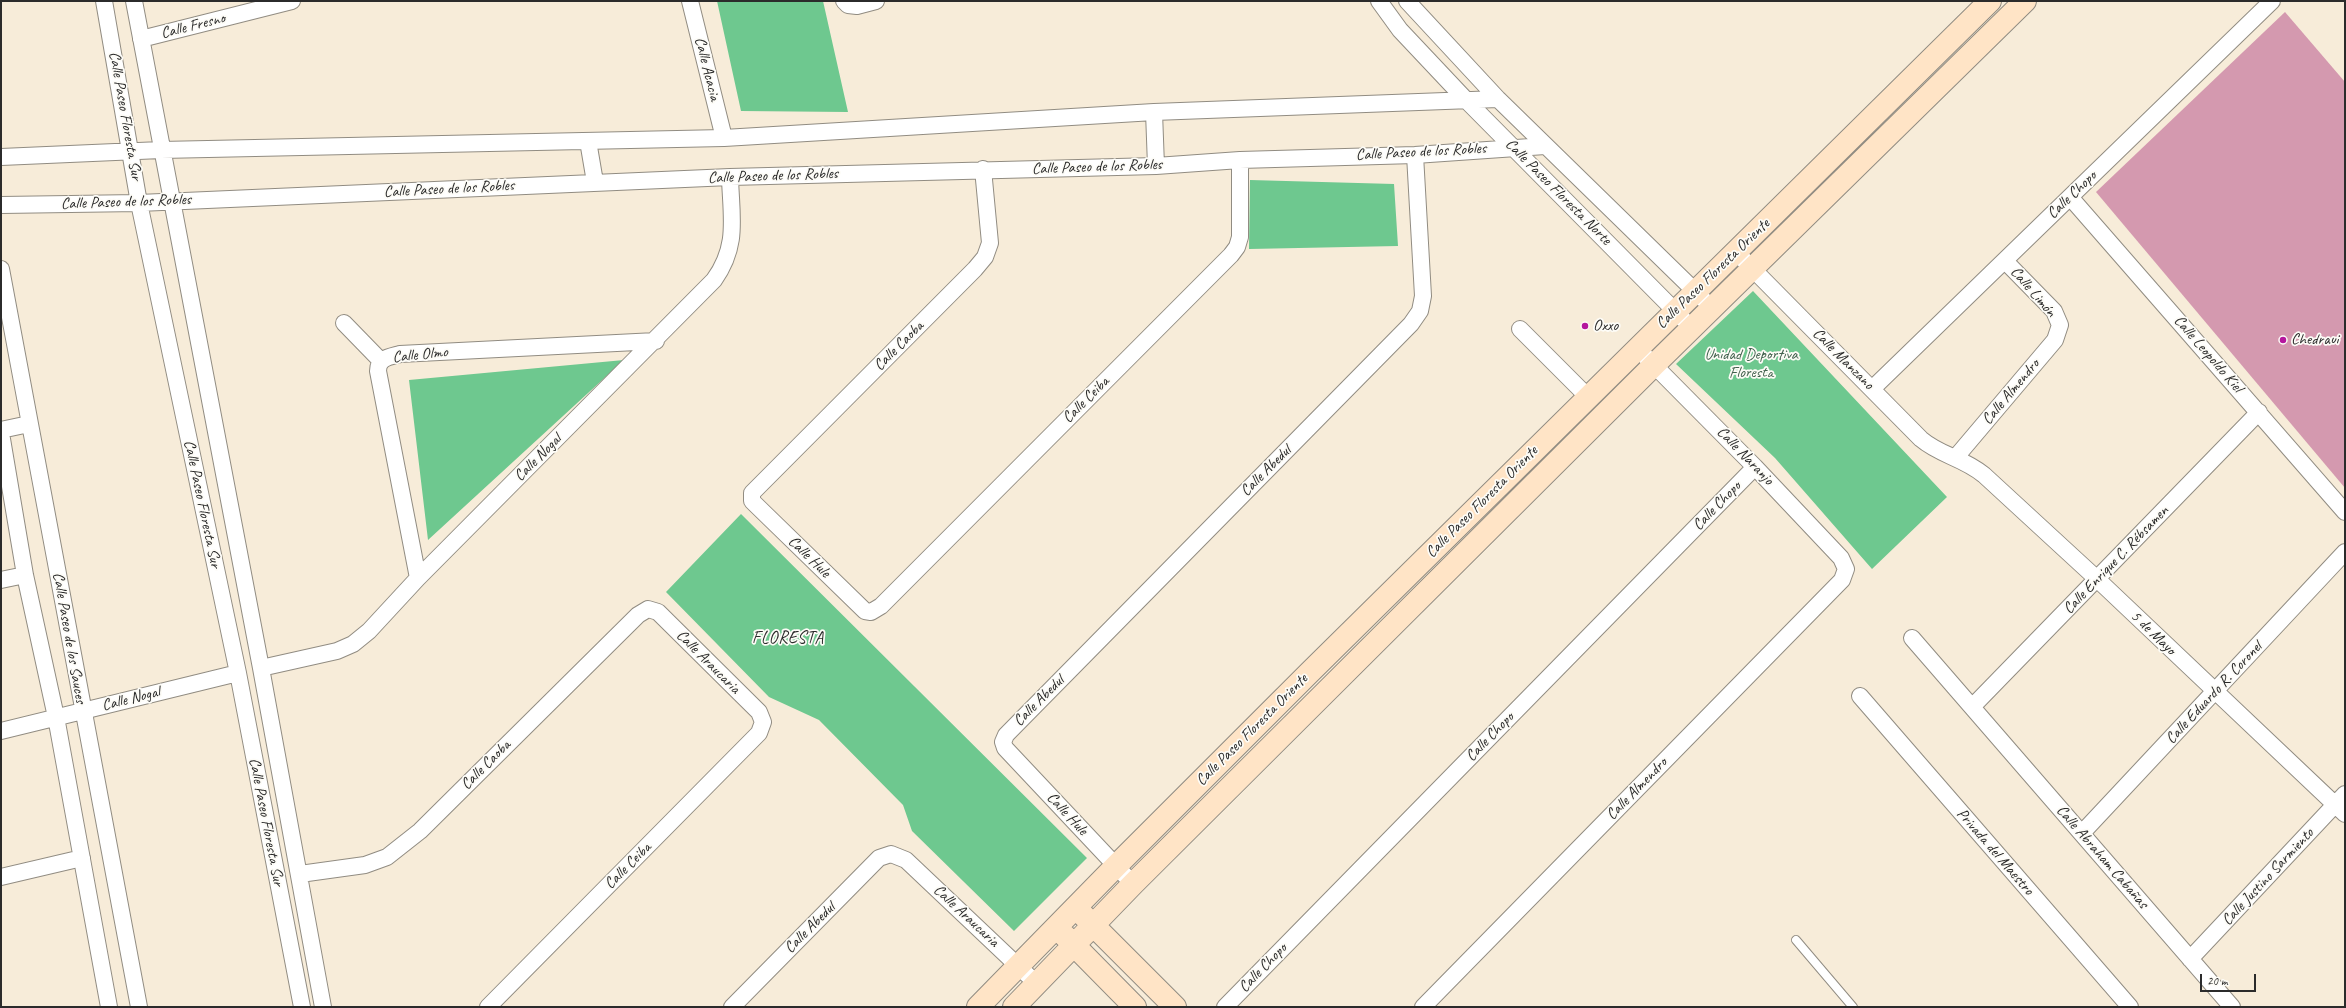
<!DOCTYPE html>
<meta charset="utf-8">
<style>
body{margin:0}
#map{position:relative;width:2346px;height:1008px;overflow:hidden;background:#f7ecd9;font-family:Caveat,sans-serif}
canvas{display:block}
.frame{position:absolute;inset:0;border:2px solid #2b2b2b;pointer-events:none}
.scale{position:absolute;left:2200px;top:974px;width:56px;height:18px;box-sizing:border-box;border:2px solid #2b2b2b;border-top:0;padding-left:5px;font-size:12px;line-height:14px;white-space:nowrap;color:#2b2b2b;-webkit-text-stroke:3px #fdfcf7;paint-order:stroke}
</style>
<div id="map">
<canvas width="2346" height="1008"></canvas>
<div class="frame"></div>
<div class="scale">20 m</div>
</div>
<script>
const context = document.querySelector('canvas').getContext('2d');
context.lineJoin = 'round';
function fillPath(path, color) {
  context.fillStyle = color;
  context.fill(path, 'evenodd');
}
function strokePath(path, color, width, dash) {
  context.strokeStyle = color;
  context.lineWidth = width;
  context.lineCap = dash ? 'butt' : 'round';
  context.setLineDash(dash || []);
  context.stroke(path);
}
function write(font, color, halo, rows, align = 'center') {
  context.font = font + ' Caveat,sans-serif';
  context.lineWidth = 3.5;
  context.setLineDash([]);
  context.textBaseline = 'middle';
  context.strokeStyle = halo;
  context.fillStyle = color;
  for (const [text, x, y, turn = 0] of rows) {
    context.save();
    context.translate(x, y);
    context.rotate((+turn || 0) * Math.PI / 180);
    context.textAlign = isNaN(turn) ? turn : align;
    if (halo) context.strokeText(text, 0, 0);
    context.fillText(text, 0, 0);
    context.restore();
  }
}
const green = new Path2D(`
 M717 1H823L848 112 741 111Z
 M1250 180 1394 184 1398 246 1249 249Z
 M1753 291 1947 497 1872 569 1775 458 1676 364Z
 M624 360 428 540 409 380Z
 M741 514 1087 858 1014 931 912 831 903 805 819 720 769 697 666 592Z`);
const building = new Path2D(`
 M2285 12 2345 82V488L2096 192Z`);
const service = new Path2D(`
 M1796 940 1853 1007`);
const minor = new Path2D(`
 M104 1 139 203 238 673 302 1007
 M134 1 261 668 323 1007
 M690 1 724 138
 M844 1 848 5 857 6 876 1
 M1379 1 1400 30 1466 100 1683 319
 M1407 1 1498 99 1703 299
 M141 39 292 1
 M1154 112 1156 166
 M588 141 595 182
 M1 157 161 150 724 138 1154 112 1498 99
 M983 169 990 243 985 257 975 269 752 493V501L755 504 865 611 871 612 881 606 1231 255 1237 247 1240 237V160
 M2070 197 2345 512
 M1 205 139 203 730 177 1156 166 1240 160 1415 155 1545 146
 M1736 252 1921 439C1941 456 1962 457 1984 475L2097 579 2345 814
 M1 269 139 1007
 M344 323 381 361
 M1520 329 1588 397
 M1872 389 2272 1
 M1 430 29 424
 M1 433 25 575 56 717 109 1007
 M1956 457 2055 340 2060 325 2054 311 2005 261
 M418 578 378 371C378 358 389 357 400 354L656 341
 M1 580 25 575
 M1912 638 2232 1007
 M261 668 337 651 353 644 369 631 418 578 714 280C739 245 731 217 730 177
 M1860 696 2130 1007
 M1972 707 2259 412
 M1 731 238 673
 M2082 833 2345 552
 M300 874 365 865 387 857 420 831 638 615 648 609 658 612 759 712 763 722 759 733 488 1007
 M1 877 82 858
 M1133 884 1005 748 1003 742 1006 735 1411 324 1420 311 1423 296 1415 155
 M2190 959 2345 794
 M732 1007 879 858 891 854 906 860 1037 984
 M1225 1007 1755 467
 M1423 1007 1842 580 1846 569 1841 558 1755 467 1637 348`);
const secondary = new Path2D(`
 M1084 916 1175 1007
 M1064 935 1135 1007
 M978 1007 1116 866 1310 672 1990 1
 M1014 1007 1133 884 1654 365 2025 1`);
const markers = [
 [1585,326,4,"#b5179e"],
 [2283,340,4,"#b5179e"]
];
const streetNames = [
 ["Calle Fresno",193,26,-14],
 ["Calle Acacia",707,69,76],
 ["Calle Paseo Floresta Sur",125,116,80],
 ["Calle Paseo de los Robles",1421,152,-3],
 ["Calle Paseo de los Robles",1097,167,-2],
 ["Calle Paseo de los Robles",773,176,-2],
 ["Calle Paseo de los Robles",449,189,-3],
 ["Calle Paseo Floresta Norte",1558,192,45],
 ["Calle Chopo",2072,195,-44],
 ["Calle Paseo de los Robles",126,202,-2],
 ["Calle Paseo Floresta Oriente",1713,274,-44],
 ["Calle Limón",2033,292,49],
 ["Calle Caoba",899,346,-45],
 ["Calle Leopoldo Kiel",2208,354,49],
 ["Calle Olmo",420,355,-6],
 ["Calle Manzano",1843,359,45],
 ["Calle Almendro",2011,392,-50],
 ["Calle Ceiba",1086,400,-45],
 ["Calle Naranjo",1745,456,46],
 ["Calle Nogal",538,458,-45],
 ["Calle Abedul",1266,471,-45],
 ["Calle Paseo Floresta Oriente",1482,502,-45],
 ["Calle Paseo Floresta Sur",202,504,78],
 ["Calle Chopo",1717,506,-46],
 ["Calle Hule",809,557,44],
 ["Calle Enrique C. Rébsamen",2116,560,-46],
 ["5 de Mayo",2153,633,44],
 ["Calle Paseo de los Sauces",69,638,80],
 ["Calle Araucaria",708,662,45],
 ["Calle Eduardo R. Coronel",2214,693,-47],
 ["Calle Nogal",131,699,-14],
 ["Calle Abedul",1039,701,-45],
 ["Calle Paseo Floresta Oriente",1252,730,-45],
 ["Calle Chopo",1490,737,-46],
 ["Calle Caoba",486,765,-45],
 ["Calle Almendro",1637,789,-46],
 ["Calle Hule",1067,814,47],
 ["Calle Paseo Floresta Sur",266,822,79],
 ["Privada del Maestro",1995,852,49],
 ["Calle Abraham Cabañas",2102,857,49],
 ["Calle Ceiba",628,866,-45],
 ["Calle Justino Sarmiento",2268,877,-47],
 ["Calle Araucaria",966,916,43],
 ["Calle Abedul",810,928,-45],
 ["Calle Chopo",1263,968,-46]
];
const poiNames = [
 ["Oxxo",1593,326],
 ["Chedraui",2291,340]
];
const parkNames = [
 ["Unidad Deportiva",1751,355],
 ["Floresta",1751,373]
];
const neighbourhoodNames = [
 ["FLORESTA",788,639]
];
fillPath(green, '#6ec88f');
fillPath(building, '#d499af');
strokePath(service, '#918c82', 10);
strokePath(minor, '#918c82', 18);
strokePath(secondary, '#918c82', 24);
strokePath(service, '#fff', 8);
strokePath(minor, '#fff', 16);
strokePath(secondary, '#ffe4c6', 22);
for (const [x, y, r, color] of markers) {
  const dot = new Path2D();
  dot.arc(x, y, r, 0, 2 * Math.PI);
  context.fillStyle = color;
  context.fill(dot);
  strokePath(dot, '#fdfcf7', 1.5);
}
write('16px', '#2b2b2b', '#fdfcf7', streetNames);
write('16px', '#2b2b2b', '#fdfcf7', poiNames, 'left');
write('16px', '#42624e', '#fdfcf7', parkNames);
context.letterSpacing = '1px';
write('17px', '#2b2b2b', '#fdfcf7', neighbourhoodNames);
context.letterSpacing = '0px';
</script>
